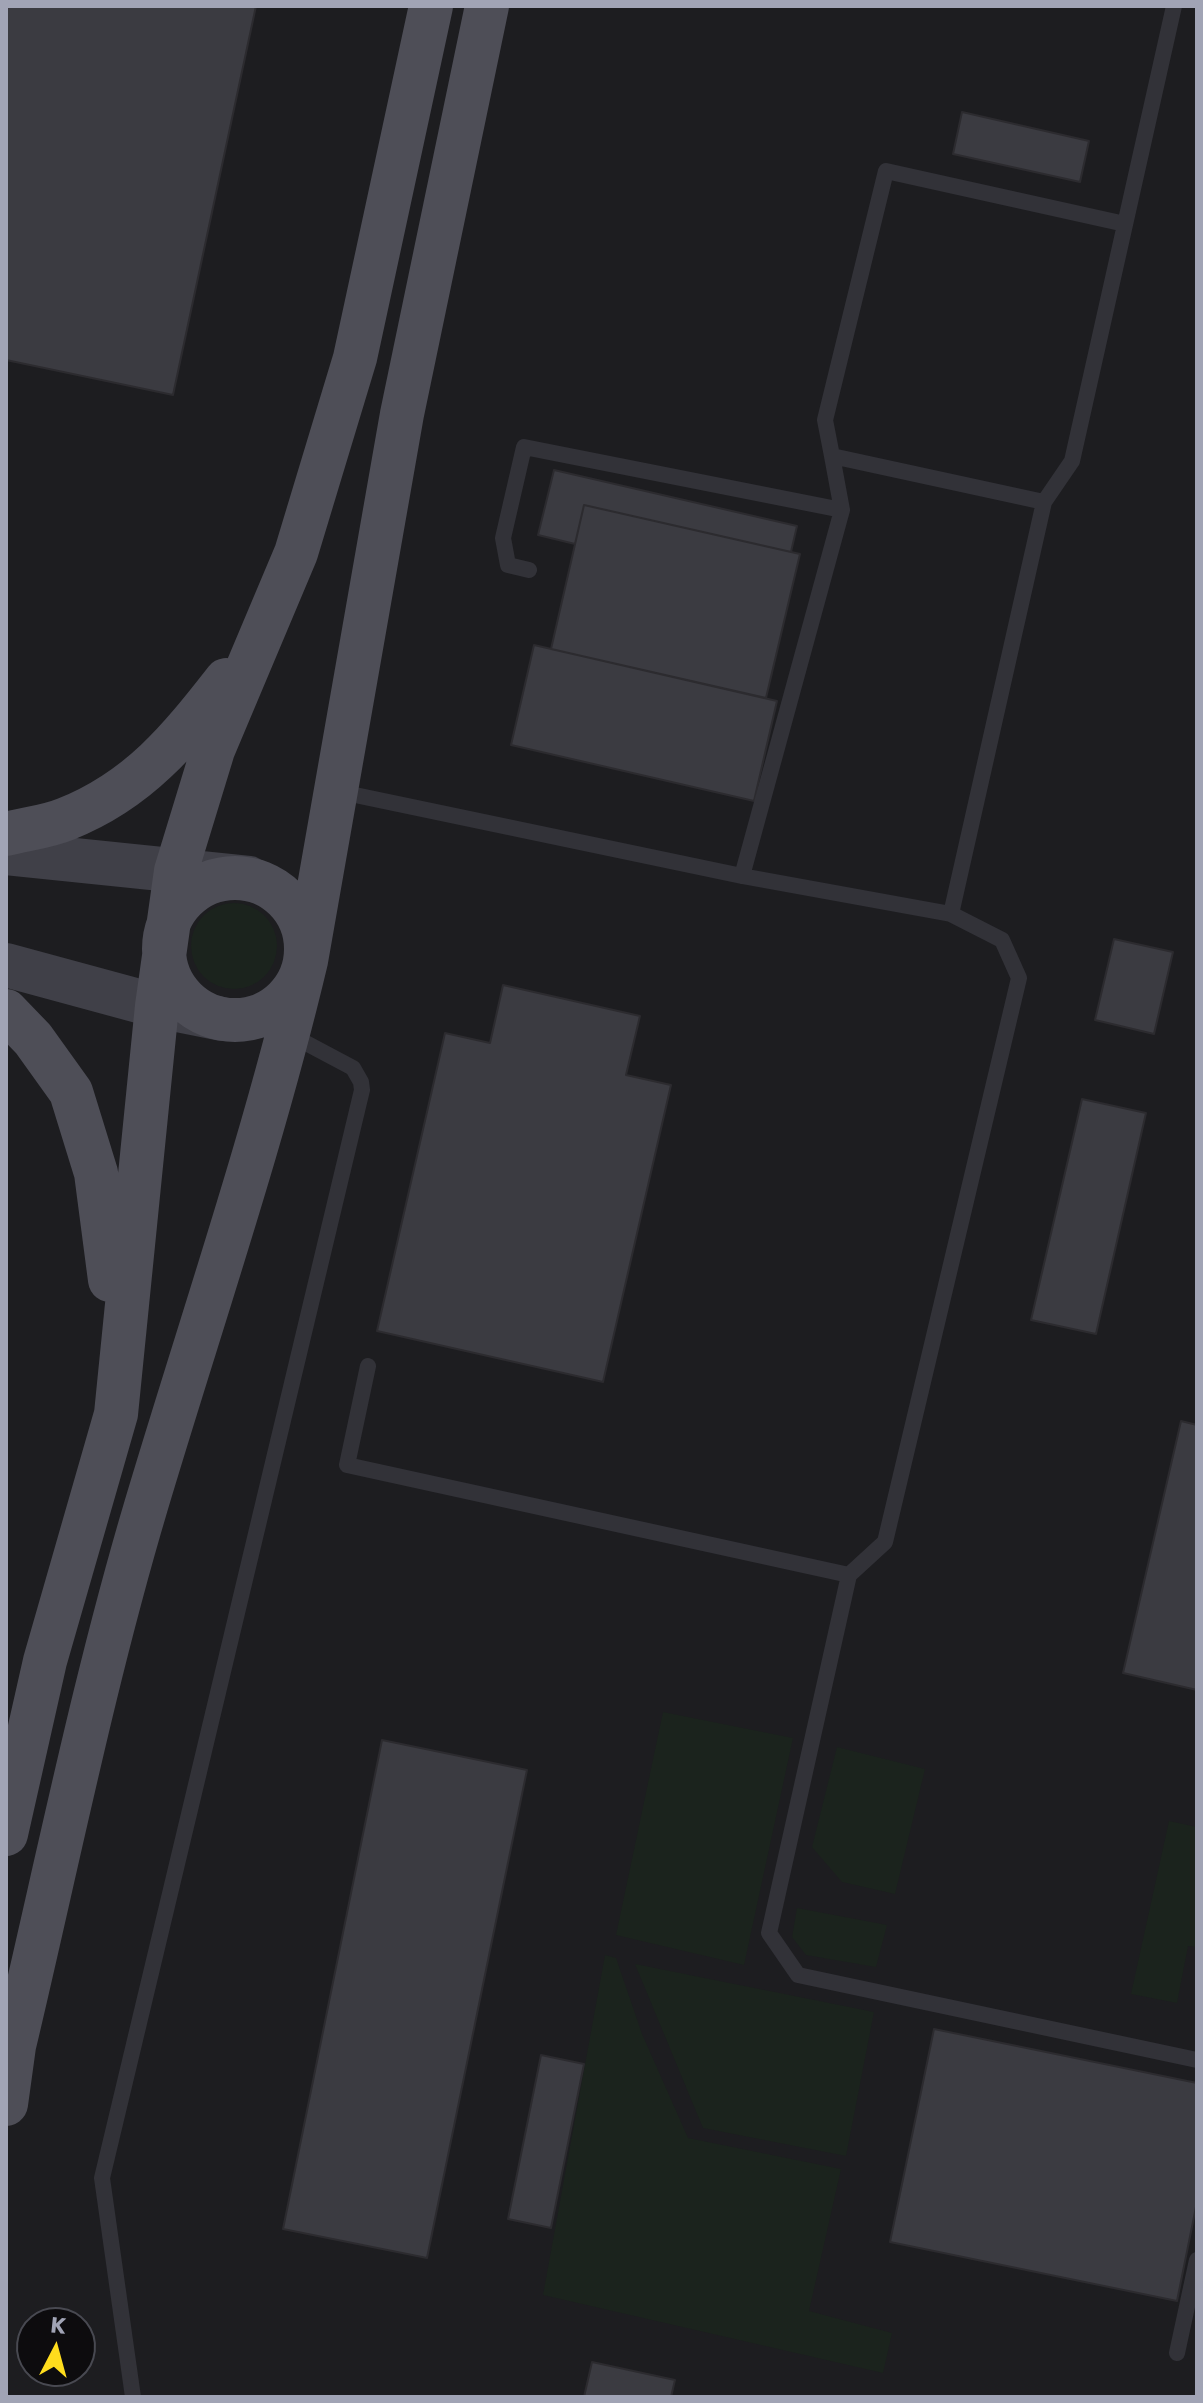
<!DOCTYPE html>
<html>
<head>
<meta charset="utf-8">
<style>
	body { margin:0 }
	#map { position:relative; width:1203px; height:2403px; overflow:hidden; background:#121113; font-family:Jost,sans-serif }
	canvas { display:block }
	.frame { position:absolute; inset:0; border:8px solid #a1a4b5; pointer-events:none }
	.north { position:absolute; left:16px; top:2307px; width:80px; height:80px; box-sizing:border-box; background:#0d0c0e; border:2px solid #484951; border-radius:50%; rotate:6deg; font-size:22px; font-weight:700; line-height:32px; text-align:center; color:#a1a4b5 }
	.north::after { content:''; display:block; margin:auto; width:28px; height:36px; background:#ffdd1d; clip-path:polygon(50% 0,100% 100%,50% 72%,0 100%) }
</style>
</head>
<body>
<div id="map">
<canvas width="1203" height="2403"></canvas>
<div class="frame"></div>
<div class="north">K</div>
</div>
<script>
const g = document.querySelector('canvas').getContext('2d');
g.lineJoin = 'round';
function paint(path, color) { g.fillStyle = color; g.fill(path, 'evenodd'); }
function strokePath(path, color, width, dash) { g.strokeStyle = color; g.lineWidth = width; g.lineCap = dash ? 'butt' : 'round'; g.setLineDash(dash || []); g.stroke(path); }
paint(new Path2D(`
	M6,6H1197V2397H6ZM32,2323H80V2371H32Z`), '#1d1d20');
paint(new Path2D(`
	M191 946a43 43 0 1 1 86 0a43 43 0 1 1-86 0Z
	M663,1712L793,1738L744,1965L616,1935Z
	M837,1747L925,1769L895,1894L842,1882L812,1847Z
	M1169,1821L1197,1827V1947L1188,1946L1177,2003L1131,1994Z
	M797,1908L887,1925L876,1967L806,1955L792,1937Z
	M605,1955L616,1958L642,2034L688,2138L841,2169L809,2311L892,2333L883,2373L543,2295Z
	M635,1964L874,2012L846,2156L703,2128Z`), '#1b231d');
const building = new Path2D(`
	M6,6H256L173,395L6,360Z
	M962,112L1089,141L1080,182L953,154Z
	M554,470L797,526L791,552L584,505L575,544L538,535Z
	M584,505L800,554L766,698L551,649Z
	M534,645L777,701L754,801L511,745Z
	M1114,939L1173,952L1154,1034L1095,1020Z
	M503,985L640,1016L626,1075L671,1085L603,1382L377,1331L445,1033L490,1043Z
	M1082,1099L1146,1113L1096,1334L1031,1320Z
	M1181,1421L1197,1425V1690L1123,1673Z
	M382,1740L527,1770L427,2258L283,2229Z
	M934,2029L1197,2083V2202L1177,2301L890,2242Z
	M541,2055L584,2064L551,2228L508,2219Z
	M592,2362L675,2380L671,2397H584Z`);
paint(building, '#3b3b41');
strokePath(building, '#2c2b2f', 2);
strokePath(new Path2D(`
	M832,456L825,420L886,171L1125,224
	M529,570L508,565L503,538L524,447L842,510
	M336,791L742,876L951,914L1002,940L1019,978L885,1542L849,1575L769,1933L798,1975L1197,2060
	M742,876L842,510L832,456L1044,502
	M951,914L1044,502L1072,461L1174,6
	M368,1366L347,1465L849,1575
	M1177,2353L1197,2260
	M133,2397L102,2178L362,1090L361,1082L353,1068L289,1034L225,1020`), '#323238', 16);
strokePath(new Path2D(`
	M6,853L249,878
	M6,965L157,1006L222,1019`), '#404048', 44);
strokePath(new Path2D(`
	M6,834C25,829 47,827 66,819C139,790 179,740 226,680
	M164 949a71 71 0 1 1 142 0a71 71 0 1 1-142 0Z
	M6,1011L33,1039L71,1092L96,1173L110,1280
	M6,1834L45,1661L116,1414L157,1006L176,871L213,750L296,553L355,358L431,6
	M6,2104L14,2046C57,1865 93,1684 146,1506C200,1325 262,1146 306,961L402,414L487,6`), '#4e4e57', 44);
</script>
</body>
</html>
